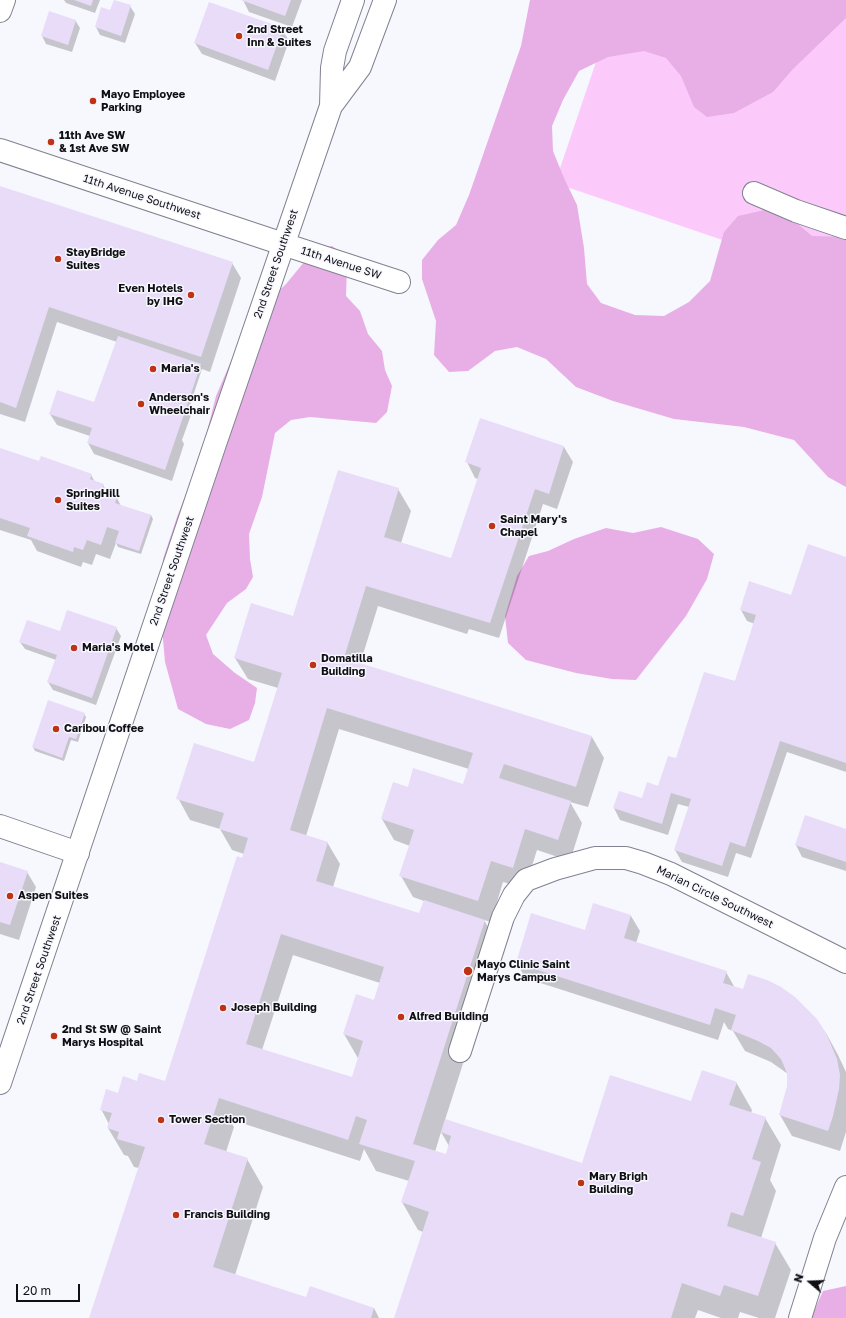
<!DOCTYPE html>
<html>
<head>
<meta charset="utf-8">
<style>
	body { margin:0 }
	#map { position:relative; width:846px; height:1318px; overflow:hidden; background:#f7f7fe; font-family:"Golos Text",sans-serif }
	canvas { display:block }
	.north { position:absolute; left:790px; top:1262px; width:40px; height:40px; -webkit-text-stroke:3px #f7f7fe; paint-order:stroke; rotate:289deg; font-size:11px; font-weight:700; line-height:16px; text-align:center; color:#0f0f14 }
	.north::after { content:''; display:block; margin:auto; width:14px; height:18px; background:#0f0f14; clip-path:polygon(50% 0,100% 100%,50% 72%,0 100%) }
	.scale { position:absolute; left:16px; top:1284px; width:64px; height:18px; box-sizing:border-box; border:2px solid #0f0f14; border-top:0; padding-left:5px; font-size:12px; line-height:14px; white-space:nowrap; color:#0f0f14; -webkit-text-stroke:3px #f7f7fe; paint-order:stroke }
</style>
</head>
<body>
<div id="map">
<canvas width="846" height="1318"></canvas>
<div class="north">N</div>
<div class="scale">20 m</div>
</div>
<script>
const g = document.querySelector('canvas').getContext('2d');
g.lineJoin = 'round';
function paint(path, color) { g.fillStyle = color; g.fill(path, 'evenodd'); }
function strokePath(path, color, width, dash) { g.strokeStyle = color; g.lineWidth = width; g.lineCap = dash ? 'butt' : 'round'; g.setLineDash(dash || []); g.stroke(path); }
function drawText(font, color, halo, rows, align = 'center') {
  g.font = font + ' "Golos Text",sans-serif'; g.lineWidth = 3; g.setLineDash([]); g.textBaseline = 'middle'; g.strokeStyle = halo; g.fillStyle = color; for (const [text, x, y, turn = 0] of rows) {
    g.save(); g.translate(x, y); g.rotate((+turn || 0) * Math.PI / 180); g.textAlign = isNaN(turn) ? turn : align; if (halo) g.strokeText(text, 0, 0); g.fillText(text, 0, 0); g.restore();
  }
}
paint(new Path2D(`
	M617,0H846V282L555,183Z`), '#fbcafa');
paint(new Path2D(`
	M530,0H846V18L793,69L773,92L734,113L707,117L694,107L681,76L666,58L644,51L608,57L579,71L563,100L552,126L553,151L564,178L577,205L584,248L587,284L601,303L635,315L664,316L689,302L710,281L724,232L738,216L765,210L793,220L812,236L846,237V487L828,477L794,440L744,427L674,419L613,401L576,387L546,359L517,347L495,351L468,371L449,372L434,355L436,321L422,279V260L438,240L456,225L469,195L521,46Z
	M332,246L343,254L347,267L346,296L360,311L368,334L382,351L385,370L392,386L387,412L376,423L310,417L291,420L275,433L262,497L249,534L250,559L253,577L246,589L227,603L206,635L213,654L235,673L257,688L255,703L249,720L230,729L206,724L178,709L165,662L162,628L163,559L177,517L201,455L216,396L237,347L269,300L286,284L314,250Z
	M661,527L698,539L714,554L707,579L686,616L636,680L612,679L576,673L526,660L508,643L505,616L517,576L529,556L548,551L574,539L606,528L633,533Z
	M846,1286V1318H811L823,1291Z`), '#e8afe7');
paint(new Path2D(`
	M64,0H100L95,13L66,3Z
	M243,0H302L292,27L249,12Z
	M130,6L135,14L125,43L100,35L96,27L111,12Z
	M75,20L80,28L72,52L46,44L42,36Z
	M282,29L289,41L275,81L202,54L195,43Z
	M0,187L232,263L241,278L210,372L202,369L188,411L191,415L182,440L184,444L172,481L94,454L88,443L90,436L57,425L50,414L95,404L117,342L57,322L25,422L0,414Z
	M481,420L564,447L573,462L557,509L543,504L499,638L469,629L467,634L378,606L360,664L592,737L604,758L588,807L570,802L582,823L570,861L537,850L525,888L503,882L491,922L484,920L500,948L445,1120L582,1164L692,1103L736,1082L752,1110L751,1113L765,1118L781,1145L770,1180L776,1191L761,1238L775,1243L791,1270L775,1318H759L740,1312L738,1318H721L698,1310L695,1318H395L423,1232L418,1230L402,1202L409,1181L376,1171L364,1149L360,1161L229,1119L234,1127L226,1152L247,1159L263,1187L235,1275L307,1298L374,1308L379,1318H90L139,1168L134,1167L128,1156L124,1155L108,1128L109,1124L101,1109L119,1094L137,1082L167,1083L244,854L232,850L220,829L190,820L178,798L255,763L278,688L248,679L235,658L294,617L398,489L411,511L401,543L453,560L478,479L475,478L467,462ZM339,729L469,769L464,785L408,788L382,819L394,840L410,846L401,876L413,897L424,901L420,914L333,887L340,864L327,842L306,836ZM293,955L380,983L374,1001L344,1034L359,1060L354,1079L262,1050ZM441,1132L449,1146L446,1156L435,1152Z
	M0,449L39,463L91,475L95,482L103,485L109,495L117,498L121,506L151,515L153,519L141,554L118,547L116,543L110,559L96,554L92,565L83,562L81,567L37,551L31,540L0,530Z
	M846,558V772L787,752L751,858L736,853L728,877L682,862L675,850L689,807L678,804L668,835L620,820L614,808L620,792L643,799L659,787L676,760L735,682L755,624L747,621L741,610L791,596Z
	M116,628L121,636L96,705L53,690L48,682L56,660L25,649L20,642L60,632Z
	M84,714L86,717L78,742L71,740L64,761L35,751L33,747Z
	M846,830V871L802,857L796,845Z
	M0,863L27,872L36,887L19,940L0,934Z
	M594,904L631,916L640,931L636,943L726,972L735,988L826,1033L838,1055L846,1072V1132L840,1151L792,1136L780,1115L788,1086V1074L771,1062L745,1051L733,1031L728,1029L724,1022L718,1040L525,978L517,963L532,914L586,931Z`), '#0003');
paint(new Path2D(`
	M74,0H93L91,6Z
	M114,0L131,5L121,36L95,27L101,7L110,10Z
	M241,0H291L285,16Z
	M209,2L283,28L268,70L194,43Z
	M49,11L76,20L68,45L41,36Z
	M0,186L233,262L201,357L49,307L16,408L0,402Z
	M118,336L201,364L165,470L87,443L92,428L49,414L57,390L94,402Z
	M480,418L564,446L549,494L535,489L490,623L366,586L344,658L592,736L576,787L504,764L499,778L571,801L558,840L525,829L513,868L491,861L478,901L399,876L414,830L381,819L393,782L408,787L413,768L463,784L473,753L327,708L290,830L328,842L316,881L419,913L424,900L485,920L413,1144L446,1154L451,1136L441,1132L445,1119L582,1163L610,1075L691,1101L702,1070L737,1082L729,1105L766,1117L752,1159L761,1162L743,1216L731,1212L727,1226L776,1242L758,1296L724,1285L720,1296L682,1283L671,1318H394L429,1212L401,1202L415,1161L359,1144L367,1120L356,1116L348,1140L219,1098L204,1144L248,1158L213,1267L306,1297L310,1286L374,1308L371,1318H89L145,1147L117,1139L119,1132L107,1128L112,1113L100,1110L106,1089L118,1093L123,1076L137,1081L139,1073L165,1081L237,856L242,858L248,838L219,829L224,813L176,799L194,743L254,762L282,673L234,658L251,603L293,616L338,470L399,488L384,537L451,558L481,468L465,462ZM281,934L384,967L374,1000L356,994L343,1034L363,1041L352,1077L246,1044Z
	M0,448L39,461L41,456L92,474L90,479L104,484L101,491L117,497L115,503L151,515L139,551L115,543L119,531L107,527L101,545L87,540L83,550L74,547L73,552L27,536L30,528L0,518Z
	M808,544L846,557V763L780,741L745,847L730,842L722,866L674,850L691,799L671,793L662,824L613,808L619,791L642,798L647,782L658,786L668,756L676,758L704,672L735,681L756,615L740,610L749,581L791,595Z
	M67,610L117,627L92,698L47,682L57,655L19,642L27,620L60,631Z
	M48,700L85,713L76,739L69,737L62,758L32,747Z
	M805,815L846,829V862L795,845Z
	M0,862L28,871L10,925L0,922Z
	M593,903L631,915L624,938L727,971L723,983L743,989L748,974L767,980L781,987L795,997L817,1019L826,1033L837,1059L840,1075L839,1089L833,1116L828,1131L779,1115L787,1086V1073L781,1059L771,1048L758,1041L731,1030L736,1015L715,1008L710,1025L516,963L531,913L585,930Z`), '#e8dcf8');
const minor = new Path2D(`
	M0,11L4,0
	M754,193L796,211L846,228
	M283,244L399,282
	M0,826L78,853
	M460,1051L503,917L514,895L526,880L555,869L595,858H626L643,863L671,874L846,962
	M800,1318L825,1238L846,1187`);
const major = new Path2D(`
	M331,106L360,67L385,0
	M0,150L283,244
	M0,1083L215,444L331,106L332,68L335,51L353,0`);
strokePath(minor, '#818291', 24);
strokePath(major, '#818291', 24);
strokePath(minor, '#fff', 22);
strokePath(major, '#fff', 22);
for (const [x, y, r, color] of [
	[239,36,4,"#be3315"],
	[93,101,4,"#be3315"],
	[51,142,4,"#be3315"],
	[58,259,4,"#be3315"],
	[191,295,4,"#be3315"],
	[153,369,4,"#be3315"],
	[141,404,4,"#be3315"],
	[58,500,4,"#be3315"],
	[492,526,4,"#be3315"],
	[74,648,4,"#be3315"],
	[313,665,4,"#be3315"],
	[56,729,4,"#be3315"],
	[10,896,4,"#be3315"],
	[468,971,5,"#be3315"],
	[223,1008,4,"#be3315"],
	[401,1017,4,"#be3315"],
	[54,1036,4,"#be3315"],
	[161,1120,4,"#be3315"],
	[581,1183,4,"#be3315"],
	[176,1215,4,"#be3315"]
]) { const dot = new Path2D(); dot.arc(x, y, r, 0, 2 * Math.PI); g.fillStyle = color; g.fill(dot); strokePath(dot, '#f7f7fe', 1.5); }
drawText('bold 11px', '#0f0f14', '#f7f7fe', [
	["2nd Street",247,30],
	["Inn & Suites",247,43],
	["Mayo Employee",101,95],
	["Parking",101,108],
	["11th Ave SW",59,136],
	["& 1st Ave SW",59,149],
	["StayBridge",66,253],
	["Suites",66,266],
	["Even Hotels",183,289,"right"],
	["by IHG",183,302,"right"],
	["Maria's",161,369],
	["Anderson's",149,398],
	["Wheelchair",149,411],
	["SpringHill",66,494],
	["Suites",66,507],
	["Saint Mary's",500,520],
	["Chapel",500,533],
	["Maria's Motel",82,648],
	["Domatilla",321,659],
	["Building",321,672],
	["Caribou Coffee",64,729],
	["Aspen Suites",18,896],
	["Mayo Clinic Saint",477,965],
	["Marys Campus",477,978],
	["Joseph Building",231,1008],
	["Alfred Building",409,1017],
	["2nd St SW @ Saint",62,1030],
	["Marys Hospital",62,1043],
	["Tower Section",169,1120],
	["Mary Brigh",589,1177],
	["Building",589,1190],
	["Francis Building",184,1215]
], 'left');
drawText('11px', '#0f0f14', '#f7f7fe', [
	["11th Avenue Southwest",142,197,18],
	["11th Avenue SW",341,263,18],
	["2nd Street Southwest",276,264,-71],
	["2nd Street Southwest",172,571,-71],
	["Marian Circle Southwest",715,897,26],
	["2nd Street Southwest",39,970,-71]
]);
</script>
</body>
</html>
